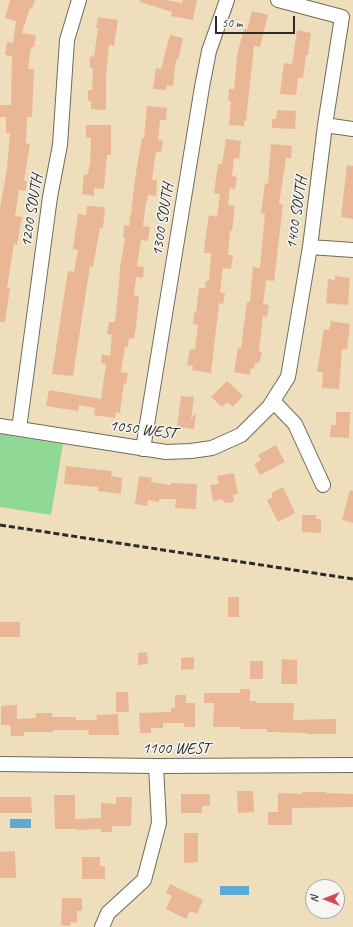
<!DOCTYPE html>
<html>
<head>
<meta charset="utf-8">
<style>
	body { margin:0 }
	#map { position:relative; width:353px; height:927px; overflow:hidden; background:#eedebc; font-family:Caveat,sans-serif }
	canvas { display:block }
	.north { position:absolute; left:305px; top:879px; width:40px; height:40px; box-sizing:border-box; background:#f6f6f2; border:1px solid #a5a5a2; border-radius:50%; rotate:270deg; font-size:11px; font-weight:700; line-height:16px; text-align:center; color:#2b2b2b }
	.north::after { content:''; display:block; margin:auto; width:14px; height:18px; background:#d1495b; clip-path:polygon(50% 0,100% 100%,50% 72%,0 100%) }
	.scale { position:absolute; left:215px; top:16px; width:80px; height:18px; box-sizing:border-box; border:2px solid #2b2b2b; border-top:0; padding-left:5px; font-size:12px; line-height:14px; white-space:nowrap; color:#2b2b2b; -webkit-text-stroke:3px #f6f6f2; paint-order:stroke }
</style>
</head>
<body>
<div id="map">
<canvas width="353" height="927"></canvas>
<div class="north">N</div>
<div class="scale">50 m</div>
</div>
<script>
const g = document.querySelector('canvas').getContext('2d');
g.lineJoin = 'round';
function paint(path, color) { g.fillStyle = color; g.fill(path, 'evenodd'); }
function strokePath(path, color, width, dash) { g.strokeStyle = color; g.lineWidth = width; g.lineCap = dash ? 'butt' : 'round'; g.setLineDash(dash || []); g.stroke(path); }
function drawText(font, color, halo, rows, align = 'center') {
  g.font = font + ' Caveat,sans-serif'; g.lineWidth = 3; g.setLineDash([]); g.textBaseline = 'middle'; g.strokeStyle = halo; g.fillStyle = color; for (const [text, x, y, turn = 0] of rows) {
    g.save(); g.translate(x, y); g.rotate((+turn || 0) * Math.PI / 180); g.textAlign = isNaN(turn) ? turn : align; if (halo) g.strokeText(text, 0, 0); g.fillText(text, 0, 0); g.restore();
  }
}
paint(new Path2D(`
	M0,434L63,444L51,515L0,507Z`), '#8fd995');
paint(new Path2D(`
	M10,819H31V828H10Z
	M220,886H249V895H220Z`), '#5ca9d5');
paint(new Path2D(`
	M10,0H35L32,9L30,8L22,33L36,35L34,47H31L28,69H34L32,117H27L26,143L30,144L24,181H27L25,191L19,190L15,216L22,217L17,245L14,244L7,288H10L5,322H0V208L7,169L10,133H6V117H0V105H11L12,56L5,55L7,42L13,43L16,21L5,18Z
	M140,0H166L182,3L183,0H197L193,20L171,16L172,12L140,2Z
	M252,11L268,15L260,47L254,46L246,121H244V126L229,125L231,101H228L229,89H234L237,55L244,29L247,30Z
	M98,17L118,20L114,46L109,45L106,77V110L91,109V101H88V90H92L93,68H90V56L94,57L98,28H96Z
	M297,30L311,33L308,55H306L303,78H298L296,95L280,94L284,63L292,64Z
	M170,35L183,38L178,60L176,59L173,86L167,85L166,90L153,89L156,68L161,69Z
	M147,106L167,108L166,120H160L158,140L163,141L161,152H156L152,180H157L156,196L148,195L147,202H146L143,226L150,227L148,241L141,240L137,266L144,267L143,278L136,277L134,296H139L136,327L134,339L129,338L128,347H125L121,372L128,373L126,384L124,383L120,413L116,412L115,418L94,415L95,408L79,405L78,411L46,406L49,390L101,399L106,364L101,363L102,354L110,356L112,335L107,334L109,322H115L120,274H119L125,238L123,237L124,225L129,226L130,215H131L135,178L142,138H144Z
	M277,110L296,111L295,129L272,128V119H276Z
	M86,125H111V155H107L104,189L94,188V196L82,194L84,174L88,175L89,166L90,167L91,138L86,137Z
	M226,139L241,141L239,159L234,158L232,176L237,177L235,189L230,188L228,205L235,206L232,231H230L228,255H233L231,269L223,268L220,292L225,293L223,304L219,303L211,373L192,370L193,366L187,365L190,349L195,350L198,325L193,324L194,312L196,313L199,288H205L206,281H209L211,253H204L205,241L209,215L217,217L220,194L214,193L218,164H222Z
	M271,144L292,146L291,158H286L279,204L283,205L274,281L266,280L263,304L269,305L267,317L263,316L259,351L262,352L259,363H255L254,369L251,368L250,375L234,372L238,348H241L247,302H250L253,267L260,268L265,214L261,213L265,183L268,184Z
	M347,165L353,166V219L341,217Z
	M87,206L105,207L103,228H100L93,267L90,266L73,376L52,374L68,271L74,272L78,250L73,249L78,214L86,215Z
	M335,276L350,278L348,305L326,303L328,279L335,280Z
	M331,321L350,324L347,350L342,349L339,389L322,388L323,372H317L324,329L329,330Z
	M227,381L243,396L233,407L227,402L222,407L211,397Z
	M181,396L194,397L191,419L196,413L194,429L177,427Z
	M336,412H350L349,438L330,437L331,425H336Z
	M276,445L285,462L260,475L254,464L261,460L258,455Z
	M66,466L112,471L111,476L122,478L121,494L98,491V487L64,484Z
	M234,473L238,494L233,495L234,502L224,503L223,499L213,501L210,485L219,484L217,476Z
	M139,476L152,478L151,482L170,485L171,483L197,484L196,509L175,508L176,499H159V502L148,500L147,506L135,504Z
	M283,487L295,513L278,522L267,500L273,497L271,493Z
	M350,490L353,491V523L342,520Z
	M302,515H316V519H321V533L302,532Z
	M228,597H239V617H228Z
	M0,622H20V637H0Z
	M147,652L148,664L138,665V653Z
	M194,657V669L181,670V658Z
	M282,659L297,660V684H281Z
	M250,661H263V679H250Z
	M240,689H250V701H256V703H294L293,720L336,719V734H307V733L267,732V729H240V727H213L214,703H204V693H240Z
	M116,692H128L129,712H116Z
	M175,695H186V703H195V727H184V723H163V728H151V733H140L139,713L171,712V708H175Z
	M17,705V719L36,718V713H52V717H76V720H97L96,715L118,714L119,735H89L88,730H53V732H24V736H11L10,725H1V706Z
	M237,791H253L254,812L238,813Z
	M302,792H326V793L353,794V807L292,808V825H268V812H278V793L302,794Z
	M181,794H210V806H202V813H181Z
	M54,795H75V819L101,818V803L116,804V797H132L131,826H112V832H101V829L77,830L76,829H55Z
	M0,797H31L32,813H0Z
	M184,833H198V862L184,863Z
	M15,851L16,878H0V852Z
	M82,857H100V866H105V879H82Z
	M170,884L203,900L197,914L190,911L186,919L166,909L172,896L166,893Z
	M62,898H82V911H77V923L71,922L70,926L61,925Z`), '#e9b796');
const minor = new Path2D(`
	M325,125L353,129
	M310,247L353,250
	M273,401L295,424L323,485
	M0,426L166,452L191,451L212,448L241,435L269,407L288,377L310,247L325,125L342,17L278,0
	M19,429L50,197L60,145L67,40L79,0
	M143,449L202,87L209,51L227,0
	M0,764L156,766L353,765
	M102,927L108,913L144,880L159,823L156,766`);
strokePath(minor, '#6f6a5e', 16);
strokePath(minor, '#fff', 14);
strokePath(new Path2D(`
	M0,525L353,579`), '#2b2b2b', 3, [6, 3]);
drawText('16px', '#2b2b2b', '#f6f6f2', [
	["1200 SOUTH",32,211,-81],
	["1400 SOUTH",297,213,-82],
	["1300 SOUTH",163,220,-81],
	["1050 WEST",143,430,7],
	["1100 WEST",176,749]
]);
</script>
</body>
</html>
